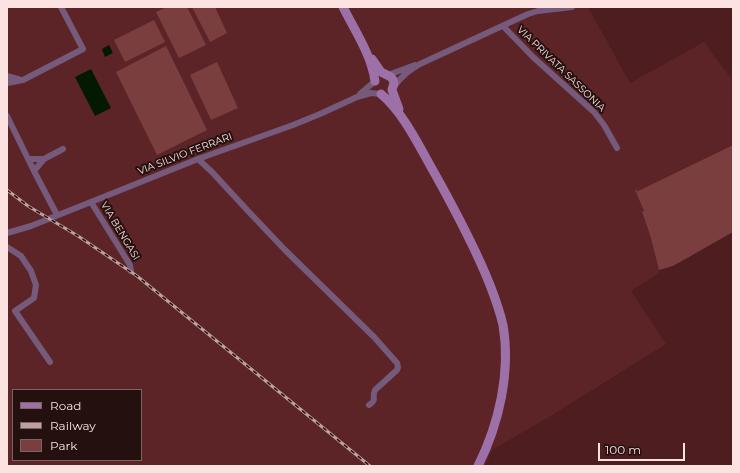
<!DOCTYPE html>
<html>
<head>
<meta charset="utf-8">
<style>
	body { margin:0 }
	#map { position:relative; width:740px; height:473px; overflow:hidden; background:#4d1d1f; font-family:Montserrat,sans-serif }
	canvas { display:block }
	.frame { position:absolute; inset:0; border:8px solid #fce2e1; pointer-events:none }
	.legend { position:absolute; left:12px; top:389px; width:130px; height:72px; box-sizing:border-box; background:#251010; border:1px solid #7b6464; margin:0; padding:5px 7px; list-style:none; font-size:12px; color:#fce2e1 }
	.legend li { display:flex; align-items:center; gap:8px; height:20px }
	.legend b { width:20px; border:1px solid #7b6464 }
	.scale { position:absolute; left:598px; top:443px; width:87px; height:18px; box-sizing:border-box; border:2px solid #fce2e1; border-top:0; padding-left:5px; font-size:12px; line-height:14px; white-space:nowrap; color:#fce2e1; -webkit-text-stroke:3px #251010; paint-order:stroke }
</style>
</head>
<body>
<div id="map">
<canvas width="740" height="473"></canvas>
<div class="frame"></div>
<ul class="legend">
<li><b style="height:5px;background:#9d71a8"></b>Road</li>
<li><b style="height:5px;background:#c09f9f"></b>Railway</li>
<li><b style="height:11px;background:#7b3e3f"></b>Park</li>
</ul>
<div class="scale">100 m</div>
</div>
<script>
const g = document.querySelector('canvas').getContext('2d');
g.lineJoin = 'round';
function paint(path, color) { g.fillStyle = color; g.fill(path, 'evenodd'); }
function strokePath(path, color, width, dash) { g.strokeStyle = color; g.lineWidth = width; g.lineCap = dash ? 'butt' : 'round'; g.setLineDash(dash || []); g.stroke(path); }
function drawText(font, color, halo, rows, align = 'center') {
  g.font = font + ' Montserrat,sans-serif'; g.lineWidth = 4; g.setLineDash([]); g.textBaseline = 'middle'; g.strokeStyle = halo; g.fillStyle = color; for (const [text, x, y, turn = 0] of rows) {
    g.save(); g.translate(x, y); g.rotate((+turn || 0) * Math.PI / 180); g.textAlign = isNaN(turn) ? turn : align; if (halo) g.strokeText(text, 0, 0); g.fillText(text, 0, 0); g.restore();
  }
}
paint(new Path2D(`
	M7,7H535L536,8L542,7H588L630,83L704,42L733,81V145L638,191L636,190L644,211L642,213L650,235L659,270L658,274L631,291L666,344L554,414L492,450L485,466H7ZM13,390H141V460H13Z`), '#5c2427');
paint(new Path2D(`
	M167,7H187L206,45L179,58L156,12Z
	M192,7H215L227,33L210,42Z
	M154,20L165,42L125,62L114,40Z
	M166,46L207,130L157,155L116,72Z
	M217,62L238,108L211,120L190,75Z
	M733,145V232L673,266L659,270L650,235L642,212L644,211L635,190L638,191Z`), '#7b3e3f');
paint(new Path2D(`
	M109,45L113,53L105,57L102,49Z
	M91,69L111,108L95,116L75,77Z`), '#041901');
strokePath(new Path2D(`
	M503,26L533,57L594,112L604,125L617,148
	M388,75L415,65
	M7,76L21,80
	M7,83L23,80L83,49L61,7
	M394,87C401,76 410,70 420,64L528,14L538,11L572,7
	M360,94L374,82
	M7,116L34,171L57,215
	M28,159H44
	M198,159L212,172L248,211L285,250L374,337L397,363L398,367L397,370L375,390C371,398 378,399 369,405
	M34,171L44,159L63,149
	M91,202L130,265L131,271
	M7,233L31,226L198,159L293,125L320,114L357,97L371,93L380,94
	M7,247L21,256L31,271L36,285L34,298L15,311L50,362`), '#765a7c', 6);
strokePath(new Path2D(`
	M343,7C355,31 371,54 375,81
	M372,59L381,72L391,77L393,80L394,83L392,90L399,109
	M381,94C404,113 420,148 435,174C455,210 475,247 490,285C495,298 500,312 503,325C511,372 499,424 478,466`), '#9d71a8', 9);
const rail = new Path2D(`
	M7,190L28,206L78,236L137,276L370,466`);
strokePath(rail, '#c09f9f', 3);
strokePath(rail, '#251010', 1.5, [4.5]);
drawText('10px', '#fce2e1', '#251010', [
	["VIA PRIVATA SASSONIA",561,69,44],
	["VIA SILVIO FERRARI",185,154,-21],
	["VIA BENGASI",120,231,59]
]);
</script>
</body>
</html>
